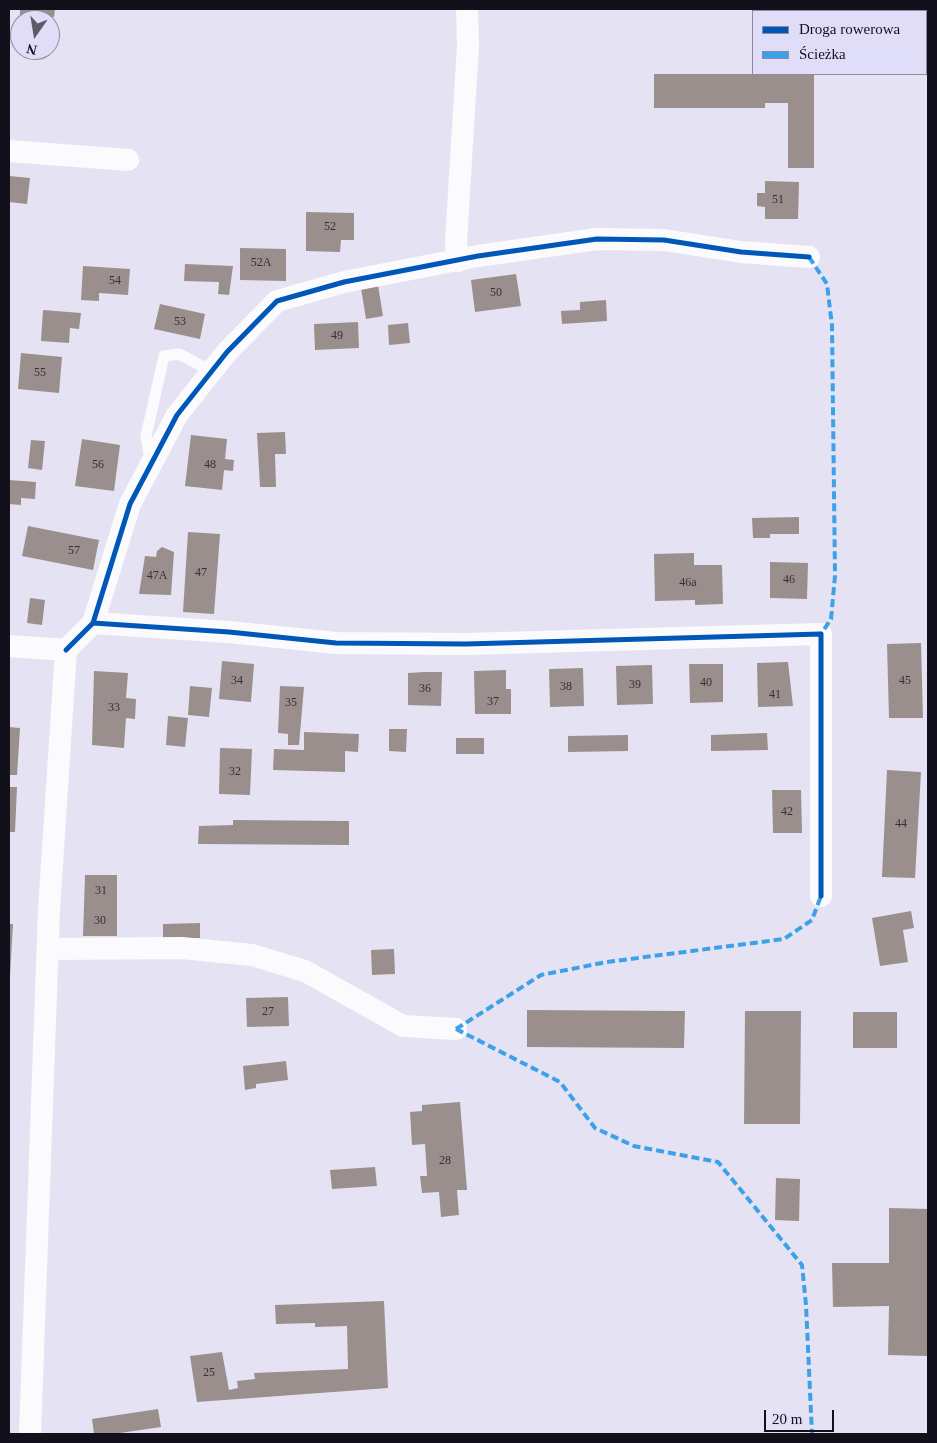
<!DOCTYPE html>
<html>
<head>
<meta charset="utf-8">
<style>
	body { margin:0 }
	#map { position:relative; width:937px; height:1443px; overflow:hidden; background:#e5e3f3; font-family:Georgia,serif }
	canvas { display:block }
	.frame { position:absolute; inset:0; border:10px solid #12101a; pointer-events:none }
	.legend { position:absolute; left:752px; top:10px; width:175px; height:65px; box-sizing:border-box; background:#e0ddf9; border:1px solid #8e8ba0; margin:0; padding:6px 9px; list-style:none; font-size:15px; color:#12101a }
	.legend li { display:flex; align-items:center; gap:10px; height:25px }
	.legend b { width:25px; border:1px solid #8e8ba0 }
	.north { position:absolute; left:10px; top:10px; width:50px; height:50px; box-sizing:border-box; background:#e0ddf9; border:1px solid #8e8ba0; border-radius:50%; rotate:193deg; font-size:14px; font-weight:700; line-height:20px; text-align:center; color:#12101a }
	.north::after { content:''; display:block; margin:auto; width:18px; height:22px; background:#5c5a66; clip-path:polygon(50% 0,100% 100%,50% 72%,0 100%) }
	.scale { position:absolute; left:764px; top:1410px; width:70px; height:22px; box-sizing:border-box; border:2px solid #12101a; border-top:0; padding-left:6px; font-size:15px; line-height:18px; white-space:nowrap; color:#12101a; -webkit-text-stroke:4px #e0ddf9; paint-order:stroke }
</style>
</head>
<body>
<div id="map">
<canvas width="937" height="1443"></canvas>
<div class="frame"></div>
<ul class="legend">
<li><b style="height:6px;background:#0057b8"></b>Droga rowerowa</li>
<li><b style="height:6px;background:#3da1ea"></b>Ścieżka</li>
</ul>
<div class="north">N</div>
<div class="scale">20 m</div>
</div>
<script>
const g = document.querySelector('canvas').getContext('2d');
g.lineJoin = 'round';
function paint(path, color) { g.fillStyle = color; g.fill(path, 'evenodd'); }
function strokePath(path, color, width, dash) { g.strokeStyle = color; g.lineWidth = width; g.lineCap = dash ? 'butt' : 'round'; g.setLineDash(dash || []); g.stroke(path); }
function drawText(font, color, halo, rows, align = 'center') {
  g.font = font + ' Georgia,serif'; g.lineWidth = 5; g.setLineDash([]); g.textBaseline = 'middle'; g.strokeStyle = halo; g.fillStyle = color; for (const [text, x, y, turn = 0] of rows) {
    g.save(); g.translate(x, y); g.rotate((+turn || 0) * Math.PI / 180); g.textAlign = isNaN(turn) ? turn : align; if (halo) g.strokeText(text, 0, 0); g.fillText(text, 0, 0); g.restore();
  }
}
paint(new Path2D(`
	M20,9H55L54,17L20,15Z
	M654,74H814V168H788V103H765V108H654Z
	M9,176L30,178L27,204L9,202Z
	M765,181L799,182L798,219H765V207L757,206V193H765Z
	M306,212L354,213V240H341L340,252L306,251Z
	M240,248L286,249V281L240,280Z
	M185,264L233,266L229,295L218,294L219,282L184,281Z
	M83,266L130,269L128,295L99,293V301L81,300Z
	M516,274L521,306L475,312L471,280Z
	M378,285L383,316L366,319L361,288Z
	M606,300L607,321L562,324L561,311L580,310V302Z
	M160,304L205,314L200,339L154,329Z
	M43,310L81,313L79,329L70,328L69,343L41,341Z
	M358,322L359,348L315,350L314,324Z
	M408,323L410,343L389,345L388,325Z
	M21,353L62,357L59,393L18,389Z
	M285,432L286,454H275L276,487H260L257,433Z
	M191,435L227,439L225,459L234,460L233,471L224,470L222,490L185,486Z
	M82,439L120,445L114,491L75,486Z
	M31,440L45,441L42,470L28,468Z
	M9,480L36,482L35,499L21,498V505L9,504Z
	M799,517V534H770V538H753L752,518Z
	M28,526L99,540L93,570L22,556Z
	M188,532L220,534L214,614L183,612Z
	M162,547L174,552L171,595L139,594L145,556L156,557L157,551Z
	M694,553V565H722L723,604L695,605V600L655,601L654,554Z
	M770,562L808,563L807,599L770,598Z
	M30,598L45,600L42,625L27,623Z
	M921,643L923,718H889L887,644Z
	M222,661L254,664L251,702L219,699Z
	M788,662L793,706L758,707L757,663Z
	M689,664H723V702L690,703Z
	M652,665L653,704L617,705L616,666Z
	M583,668L584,706L550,707L549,669Z
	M506,670V689H511V714H475L474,671Z
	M94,671L128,673L126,698L136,699L135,719L126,718L124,748L92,745Z
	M424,672H442L441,706L408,705V673Z
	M190,686L212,688L209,717L188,715Z
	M280,686L304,687L299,745H288V734L278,733Z
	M168,716L188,718L185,747L166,745Z
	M9,727L20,728L17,775H9Z
	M389,729H407L406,752L389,751Z
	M304,732L359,734L358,752L345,751V772L273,770L274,749L304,750Z
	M767,733L768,750L711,751V735Z
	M628,735V751L568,752V736Z
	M456,738H484V754H456Z
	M220,748L252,749L250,795L219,794Z
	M887,770L921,772L915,878L882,877Z
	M9,787H17L15,832H9Z
	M772,790H801L802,833H773Z
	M233,820L349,821V845L198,844L199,826L233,825Z
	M85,875H117V936H83Z
	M911,911L914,928L903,930L908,962L880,966L872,918Z
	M200,923V938L163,939V924Z
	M9,924H13L10,977H9Z
	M394,949L395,974L372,975L371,950Z
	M288,997L289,1026L247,1027L246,998Z
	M527,1010L685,1011L684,1048L527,1047Z
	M745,1011H801L800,1124H744Z
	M853,1012H897V1048H853Z
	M286,1061L288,1080L256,1084V1088L245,1090L243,1066Z
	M460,1102L467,1190H457L459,1215L441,1217L439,1192L422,1193L420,1176H427L425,1144L412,1145L410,1112L422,1111V1105Z
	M375,1167L377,1186L332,1189L330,1170Z
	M776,1178L800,1179L799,1221L775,1220Z
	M889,1208L928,1209V1356L888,1355L889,1306L833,1307L832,1263H889Z
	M384,1301L388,1388L197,1402L190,1356L222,1352L229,1390L238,1388L237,1381L255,1379L254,1373L348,1369L347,1326L315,1327V1323L276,1324L275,1305Z
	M158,1409L161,1427L113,1434H94L92,1419Z`), '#9a8f8c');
strokePath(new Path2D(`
	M150,460L146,436L164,356L179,354L212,371`), '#fbfbfd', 11);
strokePath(new Path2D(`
	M9,151L128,160
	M458,261L456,242L468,45L467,9
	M93,623L130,504L177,415L227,352L277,301L344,282L478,256L597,239L664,240L741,252L809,257
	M9,646L66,650L49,910L30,1434
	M66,650L93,623L229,632L336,643L466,644L821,634V896
	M48,949L182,948L252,955L305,971L403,1026L456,1029`), '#fbfbfd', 22);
strokePath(new Path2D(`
	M809,257L827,284L832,326L835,576L831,619L821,634
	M456,1029L560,1082L595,1128L634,1146L718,1162L802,1265L806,1305L812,1434
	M456,1029L541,975L607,962L784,939L812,920L821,896`), '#3da1ea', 4, [8, 4]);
strokePath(new Path2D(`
	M93,623L130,504L177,415L227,352L277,301L344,282L478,256L597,239L664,240L741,252L809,257
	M66,650L93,623L229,632L336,643L466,644L821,634V896`), '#0057b8', 5);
drawText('12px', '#343036', null, [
	["51",778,200],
	["52",330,227],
	["52A",261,263],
	["54",115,281],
	["50",496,293],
	["53",180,322],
	["49",337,336],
	["55",40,373],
	["56",98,465],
	["48",210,465],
	["57",74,551],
	["47",201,573],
	["47A",157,576],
	["46",789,580],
	["46a",688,583],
	["34",237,681],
	["45",905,681],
	["40",706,683],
	["39",635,685],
	["38",566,687],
	["36",425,689],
	["41",775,695],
	["37",493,702],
	["35",291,703],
	["33",114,708],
	["32",235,772],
	["42",787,812],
	["44",901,824],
	["31",101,891],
	["30",100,921],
	["27",268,1012],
	["28",445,1161],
	["25",209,1373]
]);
</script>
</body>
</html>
